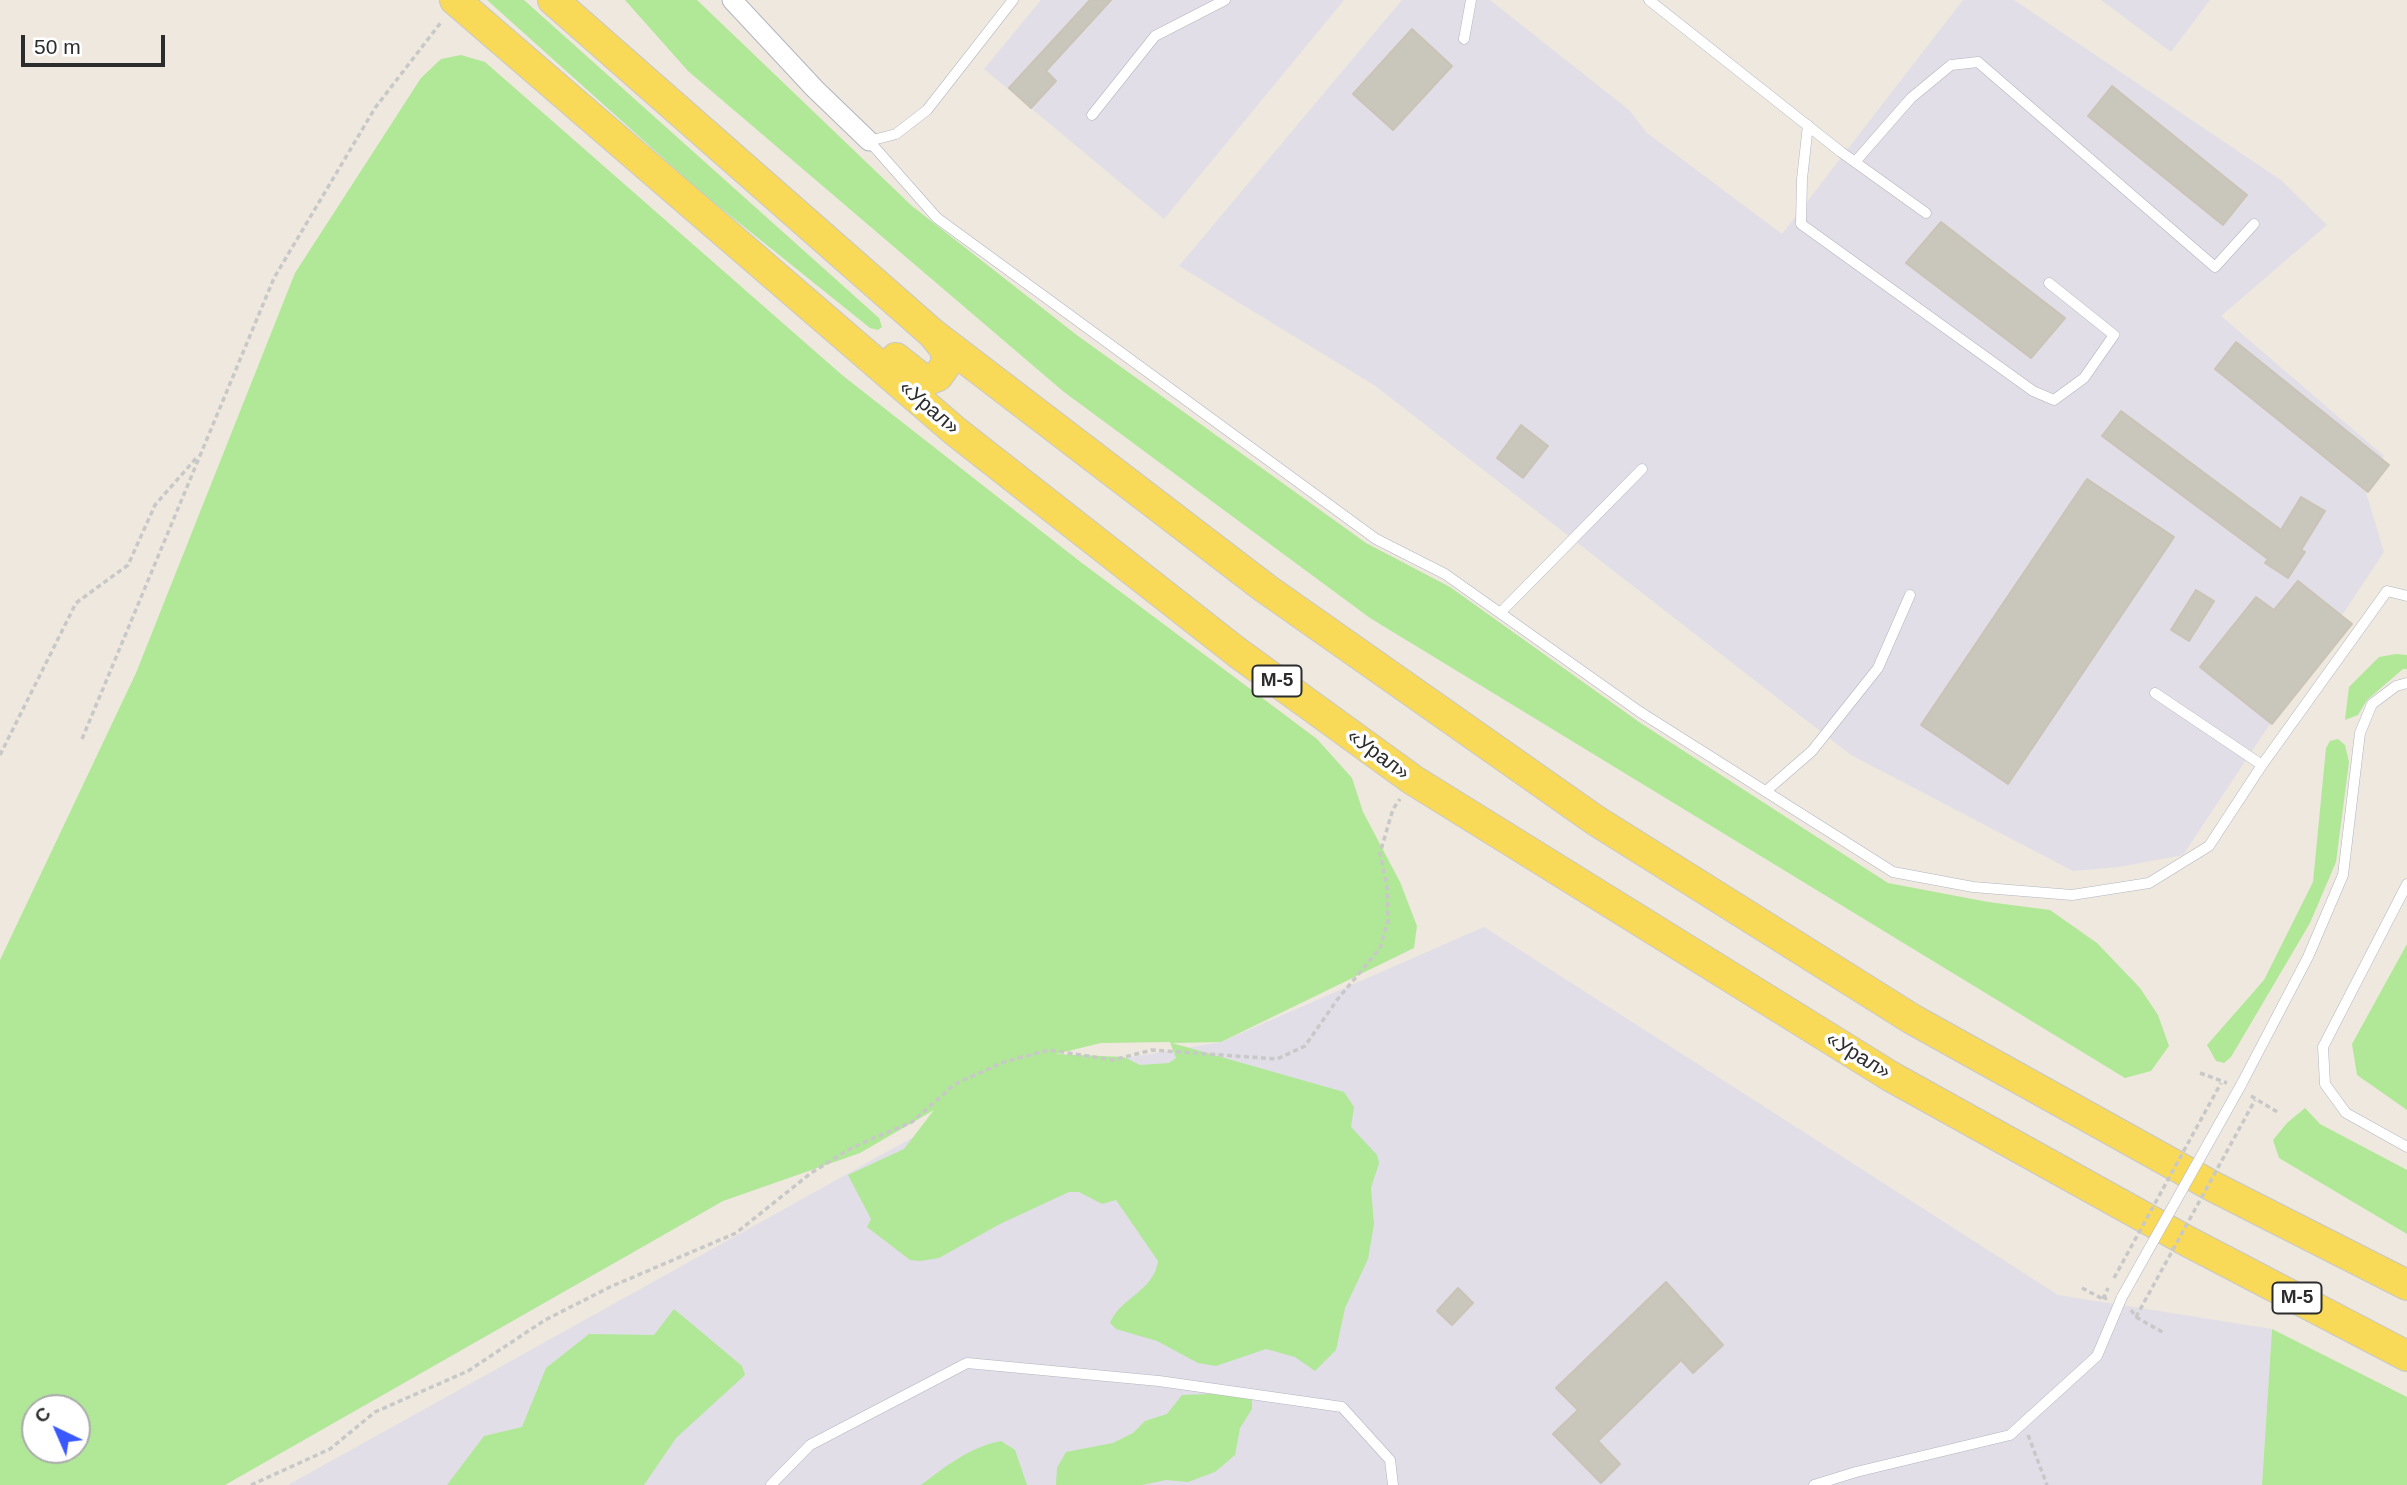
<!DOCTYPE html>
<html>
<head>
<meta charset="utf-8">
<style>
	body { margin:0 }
	#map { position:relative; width:2407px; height:1485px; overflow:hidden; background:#eee8de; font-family:Arial,sans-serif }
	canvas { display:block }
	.north { position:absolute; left:21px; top:1394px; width:70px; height:70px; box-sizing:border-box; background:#fff; border:2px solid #ababab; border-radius:50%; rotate:316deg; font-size:19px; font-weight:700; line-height:28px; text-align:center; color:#2c2c2c }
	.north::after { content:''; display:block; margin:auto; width:24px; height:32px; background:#3a58ff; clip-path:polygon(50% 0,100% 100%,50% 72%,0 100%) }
	.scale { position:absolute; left:21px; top:35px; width:144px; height:32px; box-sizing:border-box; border:4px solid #2c2c2c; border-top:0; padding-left:9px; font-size:21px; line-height:24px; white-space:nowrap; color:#2c2c2c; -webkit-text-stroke:5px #fff; paint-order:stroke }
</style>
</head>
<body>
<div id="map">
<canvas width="2407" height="1485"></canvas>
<div class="north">С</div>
<div class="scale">50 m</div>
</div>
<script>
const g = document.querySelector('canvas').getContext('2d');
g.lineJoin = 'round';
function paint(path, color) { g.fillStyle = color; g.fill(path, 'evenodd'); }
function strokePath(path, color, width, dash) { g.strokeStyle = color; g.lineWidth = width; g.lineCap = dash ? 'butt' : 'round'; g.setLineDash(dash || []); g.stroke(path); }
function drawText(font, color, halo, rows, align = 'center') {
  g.font = font + ' Arial,sans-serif'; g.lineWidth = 7; g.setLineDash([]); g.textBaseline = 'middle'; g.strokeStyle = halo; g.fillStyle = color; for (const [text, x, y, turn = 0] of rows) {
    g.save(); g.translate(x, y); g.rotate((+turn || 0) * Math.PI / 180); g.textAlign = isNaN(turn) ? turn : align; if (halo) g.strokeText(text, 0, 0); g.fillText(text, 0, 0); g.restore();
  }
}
paint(new Path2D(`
	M1041,0H1344L1164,219L984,69Z
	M1402,0H1490L1629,110L1647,133L1782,234L1963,0H2014L2282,181L2327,225L2221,316L2384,456L2364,486L2384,552L2183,855L2119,867L2073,871L1851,755L1374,385L1179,266Z
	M2101,0H2210L2171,52Z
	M1484,927L2058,1295L2272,1329L2262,1485H288L1025,1075L1221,1042Z`), '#e1dee7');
paint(new Path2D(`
	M487,0H524L879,318L882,327L878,330L870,328L702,193Z
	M625,0H697L912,206L1078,336L1366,543L1450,587L1639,722L1888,883L1988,902L2050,910L2097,943L2140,988L2158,1015L2169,1046L2151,1071L2125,1078L1370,618L1064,392L688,71Z
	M461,55L485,62L842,375L1078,560L1317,739L1352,778L1363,812L1400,882L1417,926L1414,948L1221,1042L1172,1043L1344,1092L1354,1107L1351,1127L1377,1155L1379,1163L1371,1188L1374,1224L1368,1259L1345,1308L1336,1350L1315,1371L1295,1357L1266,1349L1216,1366L1198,1363L1157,1341L1116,1329L1110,1323C1120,1298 1154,1291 1158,1261L1116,1200L1102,1204L1079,1192H1069L1000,1224L939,1258L920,1261L910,1260L867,1227L871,1219L848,1175L904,1149L934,1110L860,1153L723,1201L225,1485H0V960L136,673L295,273L421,78L441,59ZM1170,1042L1176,1058L1169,1063L1140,1065L1124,1057L1056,1054L1101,1043ZM35,1408H77V1450H35Z
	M2396,654L2407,655V669H2403L2367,700L2358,715L2345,720L2349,687L2379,657Z
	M2338,739L2345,745L2349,762L2336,862L2310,923L2231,1057L2224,1063L2216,1061L2207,1045L2264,980L2313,882L2326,748L2330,741Z
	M2407,944V1110L2357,1075L2352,1044Z
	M2305,1108L2320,1124L2407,1170V1234L2279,1158L2273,1140L2287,1123Z
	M674,1309L742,1366L745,1375L676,1438L644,1485H447L484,1436L522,1427L546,1368L589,1334L654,1335Z
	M2272,1329L2407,1397V1485H2262Z
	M1236,1393L1252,1400V1409L1240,1428L1235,1455L1215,1472L1188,1482L1166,1480L1142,1485H1056L1057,1468L1066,1452L1113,1443L1133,1433L1145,1421L1167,1414L1182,1395Z
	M1001,1441L1015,1450L1027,1485H921C946,1466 970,1447 1001,1441Z`), '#b0e897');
const building = new Path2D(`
	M1090,0H1111L1046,71L1056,81L1031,108L1009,88Z
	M1412,29L1452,66L1393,130L1353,94Z
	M2112,86L2247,195L2223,225L2088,116Z
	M1941,222L2065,318L2031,358L1906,263Z
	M2236,342L2389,465L2368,492L2215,369Z
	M2121,411L2281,530L2301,497L2325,511L2301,550L2305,552L2288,578L2265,563L2268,559L2102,436Z
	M1521,425L1548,446L1523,478L1497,458Z
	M2087,479L2174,537L2008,784L1921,725Z
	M2298,581L2352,624L2272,724L2200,667L2256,597L2274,610Z
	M2196,590L2214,601L2189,641L2171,630Z
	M1666,1282L1723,1345L1693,1373L1681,1360L1598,1441L1620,1464L1601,1483L1553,1434L1578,1410L1556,1388Z
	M1458,1288L1473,1303L1452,1325L1437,1311Z`);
paint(building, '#c9c6bc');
strokePath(building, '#cac4b7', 2);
const lane = new Path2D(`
	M1013,0L927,110L896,134L869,141L937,218L1376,539L1445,574L1640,712L1893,872L1973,887L2072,895L2149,883L2209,846L2262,765L2387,591L2407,596
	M1649,0L1841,152L1926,213
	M1464,39L1471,0
	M1092,115L1155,36L1225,0
	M1808,125L1802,179L1801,224L2033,391L2054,400L2084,378L2114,335L2049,283
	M1855,162L1911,98L1951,65L1978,62L2215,267L2254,224
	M1500,613L1642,469
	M2155,693L2262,765
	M1766,791L1812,751L1878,668L1910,595
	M2407,884L2323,1047L2325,1084L2346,1113L2407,1147
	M2241,1085L2308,957L2343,875L2360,733L2372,704L2396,686L2407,683
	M771,1485L810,1445L967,1363L1159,1381L1342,1407L1390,1460L1393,1485
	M1814,1485L1856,1472L2010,1435L2097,1356L2122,1297`);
const street = new Path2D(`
	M732,0L815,89L869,141`);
const primary = new Path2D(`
	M455,0L955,431L1238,653L1413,780L1890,1076L2187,1241L2407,1356
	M553,0L933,334L1265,588L1595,820L1912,1019L2214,1187L2407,1285
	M896,358L925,381L938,376L947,363L945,349L933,334`);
strokePath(lane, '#b2b4c0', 11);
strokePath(street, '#b2b4c0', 21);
strokePath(primary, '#c8c8c8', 32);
strokePath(new Path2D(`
	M82,739L274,278L375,108L442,21
	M0,755L76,603L128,565L155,505L198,456
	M2200,1073L2227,1083
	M2251,1096L2279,1113
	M2082,1288L2103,1299L2107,1298
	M2131,1310L2136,1317L2164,1333
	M2028,1435L2047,1485
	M251,1485L330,1449L375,1412L468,1371L545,1320L610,1287L736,1233L811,1173L853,1147L912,1122L955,1084L1004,1062L1049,1050L1113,1060L1152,1050L1277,1059L1305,1046L1337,1000L1380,948L1388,921L1387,886L1380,853L1393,809L1400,799`), '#c8c8c8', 3.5, [5, 3.5]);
strokePath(lane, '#fff', 10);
strokePath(street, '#fff', 19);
strokePath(primary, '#f9d958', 30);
const laneBridge = new Path2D(`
	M2122,1297L2241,1085`);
strokePath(laneBridge, '#b2b4c0', 11, []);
strokePath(new Path2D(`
	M2114,1278L2221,1083
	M2103,1299L2108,1288
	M2136,1317L2255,1100`), '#c8c8c8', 3.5, [5, 3.5]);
strokePath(laneBridge, '#fff', 10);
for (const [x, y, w] of [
	[1277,681,49],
	[2297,1298,49]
]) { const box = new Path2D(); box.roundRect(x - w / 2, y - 15.5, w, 31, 5); g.fillStyle = '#fff'; g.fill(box); strokePath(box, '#2c2c2c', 2); }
drawText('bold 19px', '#2c2c2c', null, [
	["М-5",1277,681],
	["М-5",2297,1298]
]);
drawText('21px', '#2c2c2c', '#fff', [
	["«Урал»",929,408,40],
	["«Урал»",1378,755,36],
	["«Урал»",1858,1056,31]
]);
</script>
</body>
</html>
